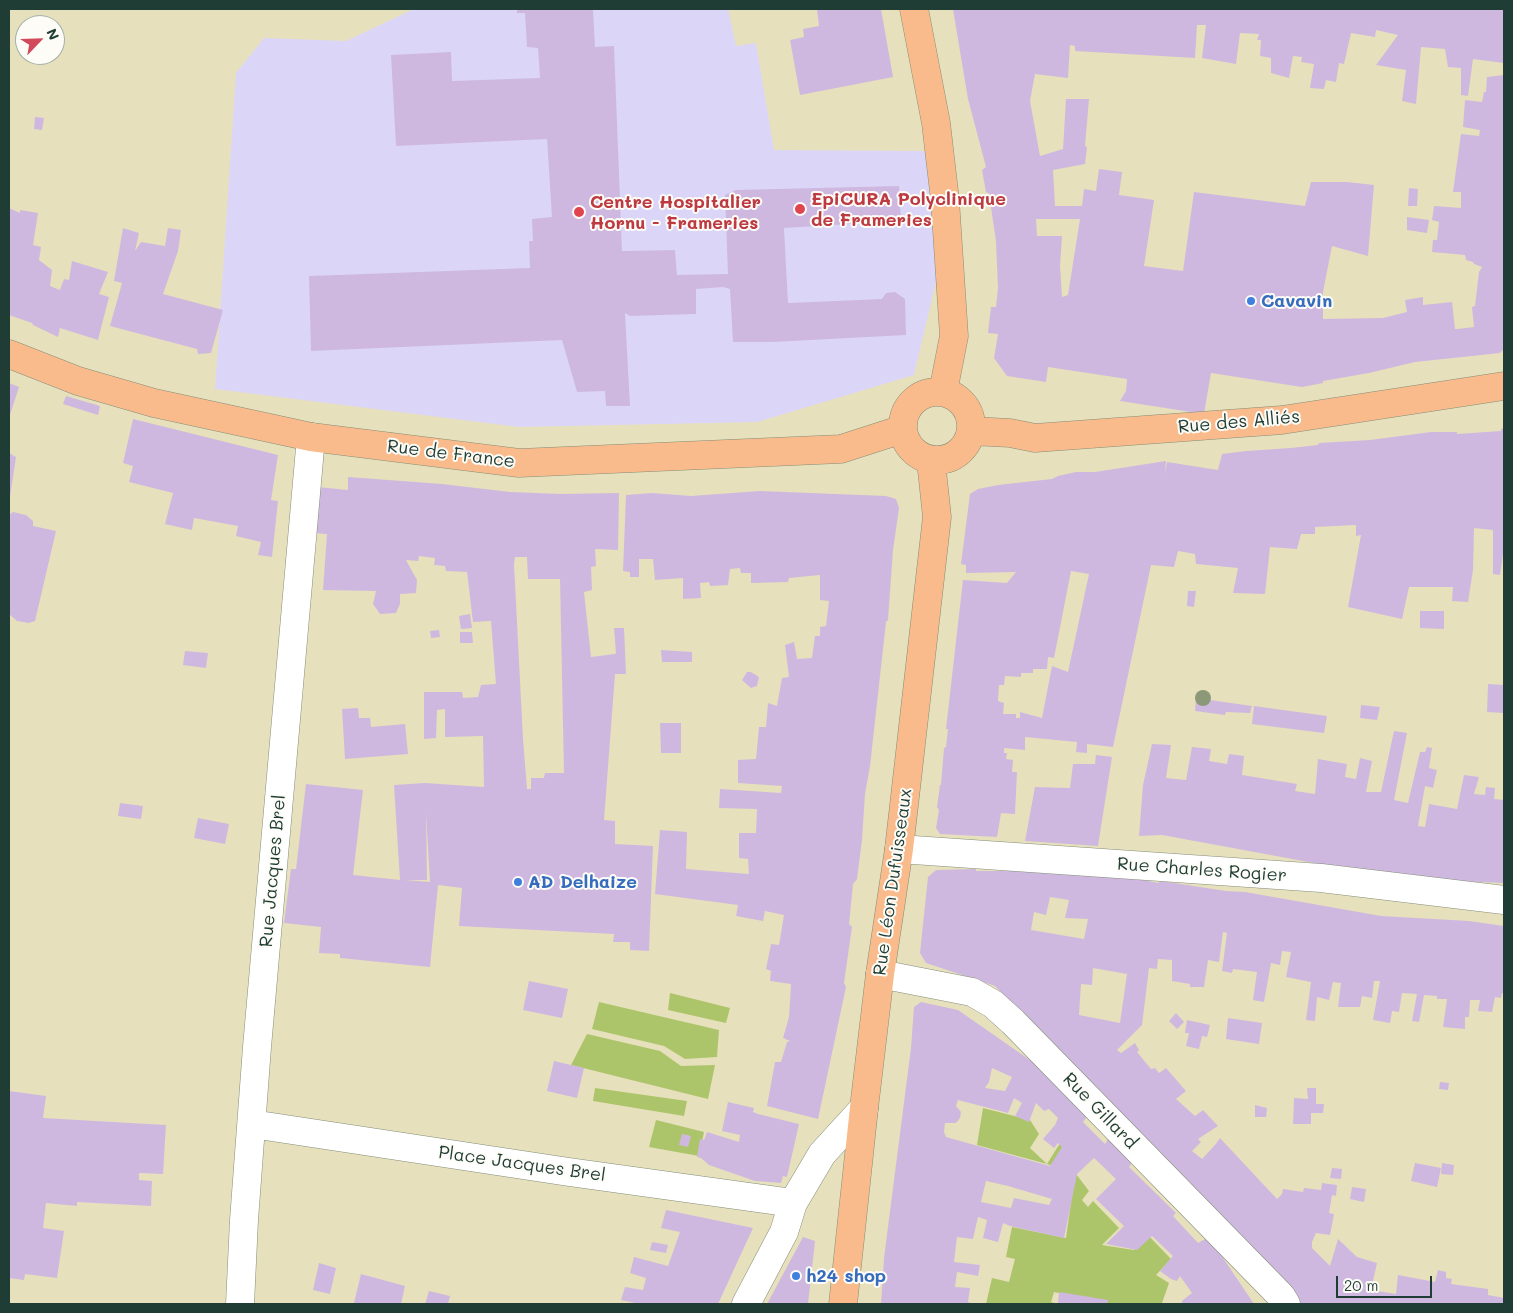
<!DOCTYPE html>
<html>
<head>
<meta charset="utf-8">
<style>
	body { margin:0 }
	#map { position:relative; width:1513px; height:1313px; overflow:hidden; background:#e7e0bc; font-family:Mali,sans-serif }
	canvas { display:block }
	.frame { position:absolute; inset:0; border:10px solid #1f3d34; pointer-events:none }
	.north { position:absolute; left:15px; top:15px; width:50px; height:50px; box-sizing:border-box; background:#fdfcf7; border:1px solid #a4b0a9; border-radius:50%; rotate:66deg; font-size:14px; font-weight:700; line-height:20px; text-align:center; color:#1f3d34 }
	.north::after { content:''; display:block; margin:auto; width:18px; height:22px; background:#d1495b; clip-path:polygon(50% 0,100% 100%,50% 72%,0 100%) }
	.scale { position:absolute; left:1336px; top:1276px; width:96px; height:22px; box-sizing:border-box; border:2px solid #1f3d34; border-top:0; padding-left:6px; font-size:15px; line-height:18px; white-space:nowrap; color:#1f3d34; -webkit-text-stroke:4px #fdfcf7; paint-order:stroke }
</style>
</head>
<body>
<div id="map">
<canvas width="1513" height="1313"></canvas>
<div class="frame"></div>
<div class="north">N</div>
<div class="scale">20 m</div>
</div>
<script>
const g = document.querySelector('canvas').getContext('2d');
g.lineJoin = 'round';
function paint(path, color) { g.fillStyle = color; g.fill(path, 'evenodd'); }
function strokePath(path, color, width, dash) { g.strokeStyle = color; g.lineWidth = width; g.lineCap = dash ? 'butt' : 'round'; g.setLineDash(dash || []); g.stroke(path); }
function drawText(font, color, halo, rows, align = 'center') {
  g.font = font + ' Mali,sans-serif'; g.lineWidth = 4; g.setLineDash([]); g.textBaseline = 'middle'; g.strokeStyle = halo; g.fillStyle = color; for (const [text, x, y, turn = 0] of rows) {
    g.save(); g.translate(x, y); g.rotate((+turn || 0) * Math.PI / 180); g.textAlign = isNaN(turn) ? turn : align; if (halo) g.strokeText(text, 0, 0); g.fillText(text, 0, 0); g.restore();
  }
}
paint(new Path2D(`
	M414,9H728L736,46L756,43L774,150L927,151L938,273L914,375L757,422L519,427L215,389L236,73L264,38L346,41Z`), '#dbd6f7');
paint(new Path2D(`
	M670,993L730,1008L726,1023L668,1010Z
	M599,1002L719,1030L717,1057L685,1059L664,1046L592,1029Z
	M587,1034L660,1051L681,1066L715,1065L708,1099L571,1065Z
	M595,1088L687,1101L684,1116L593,1101Z
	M983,1108L1030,1120L1039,1134L1030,1148L1047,1164L1062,1140L1076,1174L1089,1191L1082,1200L1088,1207L1093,1201L1119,1228L1102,1245L1134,1250L1148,1235L1171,1259L1156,1275L1169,1283L1162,1303L1106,1304L1054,1292L1051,1302L1057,1304H986L992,1278L1009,1282L1015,1259L1006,1257L1012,1227L1066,1238L1075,1174L1047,1164L977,1145Z
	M656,1120L704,1132L699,1156L649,1147Z`), '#adc56a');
paint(new Path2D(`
	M517,9H593L595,47L614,46L622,251L675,250L677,275L728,274L725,195L736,190L899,186L901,221L784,228L788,303L882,299L886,293L895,292L905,299L906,335L772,342H733L730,289L723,287L696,289V314L630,316L625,313L630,406H606L605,391L577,392L562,340L311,351L309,276L530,268L529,241H533L532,219L552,217L547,139L396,146L391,55L451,52L452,81L540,78L538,48L527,47L525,13H517Z
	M822,9H881L893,77L800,95L790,40L804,37L803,29L819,26L817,10Z
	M953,9H1504V63L1473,59L1468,96L1461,95V68L1448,67L1445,49L1421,47L1416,104L1402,101L1406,70L1376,65L1398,35L1376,30L1375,37L1351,33L1344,64L1339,63L1336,82L1326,80L1324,89L1310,88L1314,64L1301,62L1302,57L1293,56L1289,78L1271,73V58L1260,56L1261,40H1257L1259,34L1240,33L1236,64L1202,58L1206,25H1197L1195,58L1075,51V46L1070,45L1068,78L1035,74L1030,101L1040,156L1063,149L1066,99H1089L1085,146L1087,147L1085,164L1053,170L1055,206H1082L1084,189L1096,191L1099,169L1122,172L1119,195L1154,200L1144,266L1183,271L1194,192L1305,206L1311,182H1347L1374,185L1368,256L1332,246L1323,292V319L1383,318L1407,312L1405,300L1423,297V305L1452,302L1455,329H1457L1474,327L1472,307L1475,306L1479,272L1482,267L1474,264L1473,262L1466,260L1465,255L1432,252L1433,240H1437L1439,222L1432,220L1434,206L1461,208V192H1453L1461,134L1479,136L1480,130L1463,127L1465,100L1482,102L1484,92H1486L1487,77L1504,75V349L1500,353L1415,362L1369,373L1323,381V383L1302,387L1211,373L1204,414L1120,401L1126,391L1127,379L1048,367L1046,382L1007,376L994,358L998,334L988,333L991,307H996L998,288L996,241L989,194H990L986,192L982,170L986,167L968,99ZM1036,219H1080L1068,295L1062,297L1060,266L1062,236H1037Z
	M35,117L44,118L42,130L34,129Z
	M1409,188L1418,189L1417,206H1408Z
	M9,208L20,213V210L38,213L33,245L41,247L39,260L52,270L50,286L60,290L64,279L69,280L72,261L108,272L99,294L109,297L98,340L60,328L58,337L33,325L32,323L9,315Z
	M1407,217L1429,220L1427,233L1407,230Z
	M123,228L139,233L135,251L141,242L165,246L168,228L181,230L178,251L163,294L223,310L211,353L198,354L197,349L110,326L122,283L114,281Z
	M9,383L19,387L9,418Z
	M66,396L100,406L98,415L63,404Z
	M133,419L278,455L271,500L278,501L272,557L258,555L261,542L236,536L238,526L194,518L192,530L165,524L173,493L129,482L133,466L123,463Z
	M1504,428V547L1500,575L1493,574V530L1474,528L1473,570L1468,602L1452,601L1453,587H1409L1402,619L1348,607L1361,535L1356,536V525L1315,527V534H1301L1297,549L1270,547L1265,594L1233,593L1238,568L1196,564L1195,554L1178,551L1174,567L1151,565L1113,747L1087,744V753L1076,752L1077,742L1025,737V750L1004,748V753H1007L1006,759L1013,760L1012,772H1017L1015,814L1001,813L997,837L940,834L936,828L939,810L937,807L940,785H941L944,748L946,747L948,729H946L963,580L1007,583L1016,572L966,573V565L961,564L970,494L978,489L998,485L1052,479L1058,476L1076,472H1095L1166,461L1165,474L1167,462L1218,470L1222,454L1246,451L1291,448L1318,445L1319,443L1370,440L1431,432H1457V434L1501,431V429ZM1071,571L1089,574L1068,672L1052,666L1042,718L1020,712V718H1016V714H1003L1004,703L998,701L999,685H1004L1005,676L1021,677V673H1033V669H1047L1048,657L1054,658Z
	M9,453L16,457L10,497H9Z
	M348,477L442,484L510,492L561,494L619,493L618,550L595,549L596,566L591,567L592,590L584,592L591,657L615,654L616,653L614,628H624L626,674H615L604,820L615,821V844L653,846L649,951L630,950V942H613L614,934L459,926L462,888L438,885L430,967L340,958V954L319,953L321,927L284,923L291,869H296L306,784L363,790L353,875L400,880L394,785L425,783L484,787L483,736L445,737V709L437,710L436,738L424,739V692H462L463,698L478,697L481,685L496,684L491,621L473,622L467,572L446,571L445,566L434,565L435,558L419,556L418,561L406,560L417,580L416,593L400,594V604L396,613L380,614L373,604L376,591L323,590L327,534L312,533L318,487L348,490ZM515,557H527L528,579H560L564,773H545L544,778H531V789H527L523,739L514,564ZM426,813L430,882L405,880H427Z
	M760,491L886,496L896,499L899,508L893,550L888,620L886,622L870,766L865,794L862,840L857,879L853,884L849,924L852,927L844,983L846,987L818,1119L767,1106L775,1062H781L787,1042L790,1041L783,1038L789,1017L791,984L770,981L771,971L766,969L771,944L779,945L784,915L765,911L763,921L736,916L738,905L655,894L660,830L687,832L686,869L749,874L748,859L739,858V833H756L757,809L719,808L720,789L781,793L782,786L738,783V760L756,759L759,727H766L768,703L777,706L782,678L789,677L785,645L794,642L797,659L812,658L815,636H820V627L826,626L829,601L820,600V575L789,578L788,582L751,583V573H741L740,568L730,569L728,585L710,586L709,582L700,583L701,598L683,599V578L655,580L653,559H639V577H630V572L623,571L626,495L652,493L691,496Z
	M13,512L26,515L33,521V526L56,531L35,621L29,623L17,621L9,614V515Z
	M1188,591H1196L1194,607L1187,606Z
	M1420,611H1444V629L1420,628Z
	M470,614L472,628L461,629L459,616Z
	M439,630L440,637L431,638L430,631Z
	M460,632H472L473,643H460Z
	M661,650L692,652V662H662Z
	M185,651L208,653L206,668L183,665Z
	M747,672H751L759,677L757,686L751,688L742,680Z
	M1488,684L1504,685V713L1487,712Z
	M1196,698L1252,706L1250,713L1226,712L1225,715L1195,711Z
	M1361,705L1380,707L1377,720L1360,718Z
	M1254,706L1327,716L1324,733L1252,724Z
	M358,708L359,718H370L371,727L405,724L408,754L345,759L342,709Z
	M660,723H681V753H661Z
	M1394,731L1407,733L1394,800L1408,803L1420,752H1425L1427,747L1432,748L1429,768L1437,770L1433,788L1425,786L1418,826L1425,827L1429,804L1457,809L1464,775L1479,777L1474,794L1485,795L1486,787L1495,788L1494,799L1504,800V883L1408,879L1406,874L1384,873L1350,867L1325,865L1162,835L1139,836L1143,785L1152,744L1171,745L1166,778L1186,780L1192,747L1211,749L1209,761L1227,764L1229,754L1244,756L1242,775L1297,784L1295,791L1315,794L1318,759L1347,764L1345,777L1356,779L1360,758L1372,761L1366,792H1381Z
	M1096,755L1112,757L1098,846L1025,841L1035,787L1070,788L1073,764H1095Z
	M120,803L143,806L141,819L118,816Z
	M198,818L229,824L225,844L194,838Z
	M976,869V871H1052L1140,879L1158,883L1161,881L1226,891L1245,892L1381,916L1469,921L1504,926V993H1502L1501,998L1495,997L1492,1012L1478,1011L1480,1000H1470L1469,1017H1465V1029L1443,1027L1447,999H1437V996L1424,995L1419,1022L1412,1021L1417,994L1402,993L1399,1012L1392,1011L1390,1023L1373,1020L1380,981H1374L1372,998L1362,996L1360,1007H1338L1341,983L1333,982L1329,1000L1317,997L1315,1021L1306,1020L1311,982L1286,977L1291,952L1282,951L1280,965L1271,963L1264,1002L1253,1000L1257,972L1233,969L1232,973L1222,971L1227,933L1223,932L1219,962L1208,960L1204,987H1190V984L1172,981V960L1158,959L1157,969L1149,968L1142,1025L1117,1050L1121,1053L1135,1043L1139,1050L1137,1052L1151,1069L1155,1068L1159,1073L1166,1068L1186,1091L1176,1099L1195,1116L1203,1110L1218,1126L1198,1139L1201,1142L1192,1151L1202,1159L1215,1145L1220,1138L1277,1199L1282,1194L1283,1189L1303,1192L1304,1188L1321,1190L1322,1183L1337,1185L1336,1196L1332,1195L1329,1213L1334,1214L1330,1235L1316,1233L1312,1242V1248L1330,1266L1338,1239L1357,1257L1377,1263L1371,1290L1396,1294L1398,1275L1435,1282L1438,1270L1446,1272V1278L1452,1279L1451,1284L1488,1289V1295L1504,1298V1304H1301L995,986L926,963L920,953L928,877L936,870ZM1050,897L1069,900L1065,918L1088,919L1084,939L1031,930L1034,912L1046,915ZM1093,968L1127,974L1120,1023L1079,1015L1081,984L1092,985Z
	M529,981L568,989L562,1018L523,1010Z
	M921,1002L958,1010L1037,1065L1088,1115L1083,1122L1105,1144L1109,1137L1133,1161L1129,1167L1176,1213L1173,1216L1198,1243L1209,1237L1254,1304H1181L1183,1300L1192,1293L1180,1276L1177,1281L1171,1279L1160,1271L1173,1256L1152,1236L1137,1250L1106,1244L1124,1226L1096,1199L1116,1179L1094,1158L1077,1174L1064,1238L1010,1226L1003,1223L998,1242L983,1238L987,1220L978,1217L973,1239L957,1237L954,1262L980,1265L978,1276L957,1272L955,1287L970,1288L968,1302L973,1304H881L884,1258L911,1048L914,1007ZM992,1068L1012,1077L1005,1091L985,1088L989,1082ZM1014,1098L1022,1103L1015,1116L1029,1122L1036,1103L1044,1111L1049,1109L1058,1118L1055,1125L1043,1139L1054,1148L1058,1143L1062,1147L1050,1166L946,1137L944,1132L945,1123H956L960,1118L961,1112L956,1106L958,1100L1008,1113ZM986,1181L1008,1186L1052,1199L1049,1205L1014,1198L1011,1208L981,1202Z
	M1176,1013L1184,1022L1177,1029L1169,1021Z
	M1228,1018L1262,1023L1259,1044L1226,1039Z
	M1187,1020L1210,1025L1207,1037L1202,1036L1199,1049L1186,1046L1189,1033H1185Z
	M554,1061L584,1068L577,1098L547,1091Z
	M1440,1082L1449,1083L1448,1090L1439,1089Z
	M1307,1088H1316V1104H1324L1323,1113H1311V1124H1293L1294,1098L1308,1099Z
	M9,1091L46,1096L43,1118L166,1125L163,1174L139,1173V1180L152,1181L151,1206L77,1202V1206L46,1203L43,1228L64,1231L57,1278L25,1274L24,1280L9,1278Z
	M728,1102L754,1108L753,1112L758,1114L799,1124L787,1177L783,1176L781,1183L755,1181L709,1165L701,1158L697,1157L700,1139L704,1140L707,1132L739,1142L740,1135L722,1131Z
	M1255,1105L1267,1108L1266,1117H1255Z
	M682,1134L691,1136L688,1147L679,1145Z
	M1415,1163L1441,1168L1437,1187L1411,1181Z
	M1442,1163L1454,1165L1453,1175L1441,1174Z
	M1332,1168L1342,1169L1341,1179L1330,1178Z
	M1352,1187L1366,1189L1364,1202L1350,1199Z
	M666,1210L753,1228L718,1304H640L621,1300L625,1287L643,1290L646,1278L630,1273L634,1257L668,1266L680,1232L661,1228Z
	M803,1237L815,1241L808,1304H767Z
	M652,1242L668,1245L666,1253L650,1250Z
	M319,1263L336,1268L330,1294L313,1290Z
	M361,1274L405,1286L401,1304L354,1303Z
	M429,1291L450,1296L448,1304H425Z
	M1059,1292L1108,1300L1107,1304H1058Z`), '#cfb8df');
const minor = new Path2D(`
	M899,849L1321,878L1504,900
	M880,974L972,992L993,1004L1013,1022L1281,1296L1286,1304
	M252,1124L569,1172L793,1203
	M240,1304L244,1220L257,1047L311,437
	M746,1304L784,1232L793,1203L822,1154L864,1108`);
const major = new Path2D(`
	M914,9L936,123L945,200L954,336L943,392
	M9,354L78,381L154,403L311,437L519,463L841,449L903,429
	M903 426a34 34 0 1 1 68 0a34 34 0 1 1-68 0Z
	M972,431L1010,433L1035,438L1282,420L1504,386
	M843,1304L864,1108L880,974L899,849L937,517L931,461`);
strokePath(minor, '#838e78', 29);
strokePath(major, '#838e78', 29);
strokePath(minor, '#fff', 28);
strokePath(major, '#fabb8c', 28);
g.fillStyle = '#8c9979';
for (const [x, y] of [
	[1203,698]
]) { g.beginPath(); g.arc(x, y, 8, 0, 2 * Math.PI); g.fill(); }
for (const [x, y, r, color] of [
	[800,209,6,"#e0444e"],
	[579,212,6,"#e0444e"],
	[1251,301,5,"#3f7fe0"],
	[518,882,5,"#3f7fe0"],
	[796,1276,5,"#3f7fe0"]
]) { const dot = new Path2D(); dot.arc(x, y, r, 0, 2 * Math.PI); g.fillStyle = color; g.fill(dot); strokePath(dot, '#fdfcf7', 2); }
drawText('bold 18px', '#be3a42', '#fdfcf7', [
	["EpiCURA Polyclinique",811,199],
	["de Frameries",811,220],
	["Centre Hospitalier",590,202],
	["Hornu - Frameries",590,223]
], 'left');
drawText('bold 18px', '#366cbe', '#fdfcf7', [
	["Cavavin",1261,301],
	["AD Delhaize",528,882],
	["h24 shop",806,1276]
], 'left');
drawText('18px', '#1f3d34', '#fdfcf7', [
	["Rue des Alliés",1239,422,-5],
	["Rue de France",451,454,7],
	["Rue Charles Rogier",1202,870,4],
	["Rue Jacques Brel",273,871,-85],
	["Rue Léon Dufuisseaux",893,882,-82],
	["Rue Gillard",1100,1111,46],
	["Place Jacques Brel",522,1164,8]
]);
</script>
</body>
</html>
